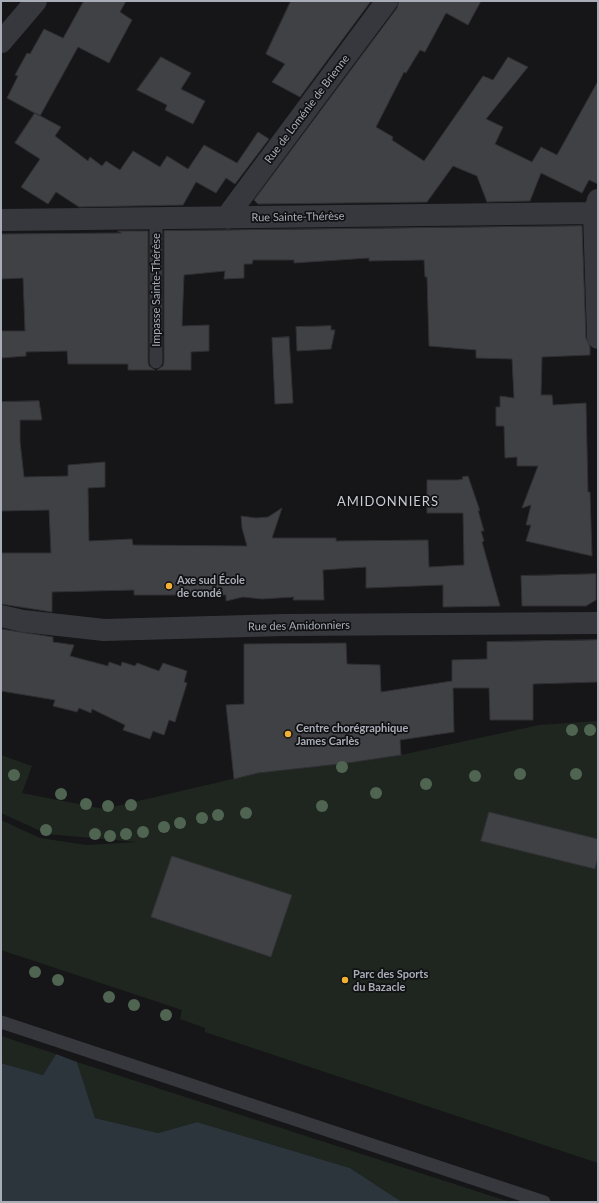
<!DOCTYPE html>
<html>
<head>
<meta charset="utf-8">
<style>
	body { margin:0 }
	#map { position:relative; width:599px; height:1203px; overflow:hidden; background:#161618; font-family:Lato,sans-serif }
	canvas { display:block }
	.frame { position:absolute; inset:0; border:2px solid #a8adb8; pointer-events:none }
</style>
</head>
<body>
<div id="map">
<canvas width="599" height="1203"></canvas>
<div class="frame"></div>
</div>
<script>
const g = document.querySelector('canvas').getContext('2d');
g.lineJoin = 'round';
function paint(path, color) { g.fillStyle = color; g.fill(path, 'evenodd'); }
function strokePath(path, color, width, dash) { g.strokeStyle = color; g.lineWidth = width; g.lineCap = dash ? 'butt' : 'round'; g.setLineDash(dash || []); g.stroke(path); }
function drawText(font, color, halo, rows, align = 'center') {
  g.font = font + ' Lato,sans-serif'; g.lineWidth = 3.5; g.setLineDash([]); g.textBaseline = 'middle'; g.strokeStyle = halo; g.fillStyle = color; for (const [text, x, y, turn = 0] of rows) {
    g.save(); g.translate(x, y); g.rotate((+turn || 0) * Math.PI / 180); g.textAlign = isNaN(turn) ? turn : align; if (halo) g.strokeText(text, 0, 0); g.fillText(text, 0, 0); g.restore();
  }
}
paint(new Path2D(`
	M598,721V1163L205,1032V1028L180,1019L182,1010L1,950V820L40,838L87,845L136,842L47,834L1,813V755L32,766L22,793L104,809L258,773L348,763L401,755L539,725Z
	M1,1036L56,1054L43,1075L1,1063Z
	M77,1062L510,1202H402L350,1168L197,1122L158,1133L95,1118Z`), '#1e261f');
paint(new Path2D(`
	M56,1054L77,1062L95,1118L158,1133L197,1122L350,1168L402,1202H1V1063L43,1075Z`), '#2c353c');
const building = new Path2D(`
	M84,1H126L120,12L132,20L109,63L78,47L40,116L7,98L18,76L15,75L27,53L30,54L44,29L63,38Z
	M291,1H371L300,97L272,82L285,64L266,54Z
	M399,1H481L468,25L446,13L425,52L420,50L406,73L404,72L376,127L393,137L392,140L424,161L483,76L493,80L508,57L528,67L486,119L503,127L495,144L532,162L541,147L557,155L598,81V184L589,180L582,193L541,173L530,201L487,202L477,176L453,166L427,202L258,204L254,200L397,8Z
	M161,57L191,73L181,89L205,101L193,124L165,110L167,105L137,90Z
	M35,113L61,127L55,136L88,161L90,157L102,166L106,161L120,170L133,151L160,167L167,156L188,169L204,145L237,163L258,132L269,139L235,184L226,178L216,193L196,182L183,205L79,207L56,192L48,204L21,187L40,159L15,143Z
	M582,226L586,338L590,347V355L542,357L541,395H552L553,405L586,403L588,492H590L592,556L526,541L531,525H526L531,505L522,508L538,466H517V457L505,458L504,426H496V407H500V396L514,398L512,359L476,358V350L429,346L427,277H425L424,260L369,261V258L294,263V260H253L252,264H244V278L224,279L225,271L184,275L182,326L209,325V351L191,352V370H157L163,366L164,362V231Z
	M118,231H148V362L149,366L155,370H128V364H68L67,351L26,352V356L1,358V331H25L23,278L1,279V234L121,233Z
	M331,326V330H335L331,349L297,351L296,327Z
	M289,337L293,403L275,404L272,338Z
	M39,401L42,420H20V441L24,477L68,476V465L105,462V487L88,488L89,541L132,539L133,545L247,546L242,528L241,516L256,518L268,517L282,508L272,538H336V541L428,540L429,567L464,565L463,513H427V480H458L463,479L462,477L468,476L480,511L478,510L484,531H481L484,541L482,542L500,606L443,607V585L366,588V567L323,570L324,600H293L294,597L262,599L243,597L226,601V595H134V590L52,592V612L1,604V553H51L49,510L1,511V402Z
	M596,574V600L586,606H522L521,576Z
	M1,629L53,637V642L74,645L70,656L108,666L109,662L121,666L122,662L135,666L137,663L159,671L163,663L187,671L184,682L187,683L175,722L169,720L164,735L153,731L150,739L123,730L125,725L92,709L91,713L79,708L77,712L53,706L55,700L1,691Z
	M598,640V682L533,684V720H490L489,688H453L454,732L400,740L401,755L348,763L258,773L234,779L226,705L244,704V644L346,643L347,664L380,665L381,692L452,681V660L487,659V642Z
	M489,812L598,839V857L595,869L481,841Z
	M172,856L292,895L271,957L151,917Z`);
paint(building, '#404145');
strokePath(building, '#303034', 1);
strokePath(new Path2D(`
	M156,218V362
	M1,1022L544,1202`), '#37383d', 13);
strokePath(new Path2D(`
	M1,42L36,1
	M598,200L594,213L598,338
	M228,218L231,211L387,1
	M1,220L594,213
	M1,616L23,621L104,630L284,625L598,623`), '#37383d', 22);
g.fillStyle = '#506452';
for (const [x, y] of [
	[572,730],
	[590,730],
	[342,767],
	[520,774],
	[576,774],
	[14,775],
	[475,776],
	[426,784],
	[376,793],
	[61,794],
	[86,804],
	[131,805],
	[108,806],
	[322,806],
	[246,813],
	[218,815],
	[202,818],
	[180,823],
	[164,827],
	[46,830],
	[143,832],
	[95,834],
	[126,834],
	[110,836],
	[35,972],
	[58,980],
	[109,997],
	[134,1005],
	[166,1015]
]) { g.beginPath(); g.arc(x, y, 6, 0, 2 * Math.PI); g.fill(); }
for (const [x, y, r, color] of [
	[169,586,4,"#f2b134"],
	[288,734,4,"#f2b134"],
	[345,980,4,"#f2b134"]
]) { const dot = new Path2D(); dot.arc(x, y, r, 0, 2 * Math.PI); g.fillStyle = color; g.fill(dot); strokePath(dot, '#111113', 1.5); }
drawText('11px', '#a8adb8', '#111113', [
	["Rue de Loménie de Brienne",307,109,-53],
	["Rue Sainte-Thérèse",298,217,-1],
	["Impasse Sainte-Thérèse",156,290,-90],
	["Rue des Amidonniers",299,626,-1]
]);
drawText('bold 11px', '#a8adb8', '#111113', [
	["Axe sud École",177,580],
	["de condé",177,593],
	["Centre chorégraphique",296,728],
	["James Carlès",296,741],
	["Parc des Sports",353,974],
	["du Bazacle",353,987]
], 'left');
g.letterSpacing = '1px';
drawText('13px', '#c9ccd4', '#111113', [
	["AMIDONNIERS",388,502]
]);
g.letterSpacing = '0px';
</script>
</body>
</html>
